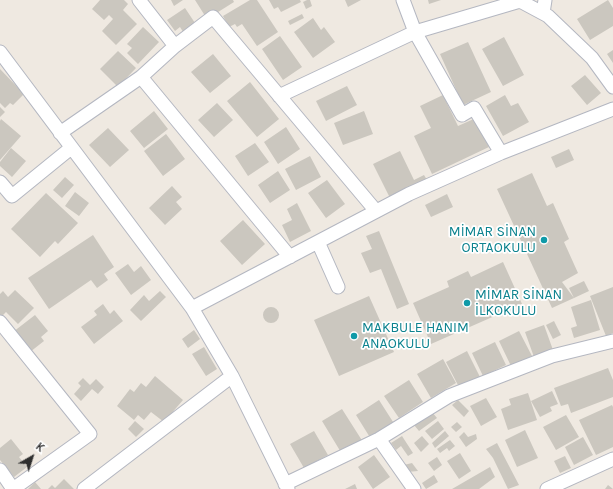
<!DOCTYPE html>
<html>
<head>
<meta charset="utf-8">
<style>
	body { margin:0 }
	#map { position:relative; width:613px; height:489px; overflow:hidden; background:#efe9e1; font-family:Karla,sans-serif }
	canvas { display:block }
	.north { position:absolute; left:12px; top:437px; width:40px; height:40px; -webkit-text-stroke:3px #fff; paint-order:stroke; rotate:39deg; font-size:11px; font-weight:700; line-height:16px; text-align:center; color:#2e2e2e }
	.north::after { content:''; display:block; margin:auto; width:14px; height:18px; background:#2e2e2e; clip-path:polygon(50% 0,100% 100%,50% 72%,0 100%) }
</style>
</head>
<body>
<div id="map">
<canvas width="613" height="489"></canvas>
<div class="north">K</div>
</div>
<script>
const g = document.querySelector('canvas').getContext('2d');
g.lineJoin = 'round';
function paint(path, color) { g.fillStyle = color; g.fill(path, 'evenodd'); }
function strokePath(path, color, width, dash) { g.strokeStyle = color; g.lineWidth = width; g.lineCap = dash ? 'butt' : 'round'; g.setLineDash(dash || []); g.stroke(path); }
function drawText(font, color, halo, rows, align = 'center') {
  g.font = font + ' Karla,sans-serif'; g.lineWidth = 3.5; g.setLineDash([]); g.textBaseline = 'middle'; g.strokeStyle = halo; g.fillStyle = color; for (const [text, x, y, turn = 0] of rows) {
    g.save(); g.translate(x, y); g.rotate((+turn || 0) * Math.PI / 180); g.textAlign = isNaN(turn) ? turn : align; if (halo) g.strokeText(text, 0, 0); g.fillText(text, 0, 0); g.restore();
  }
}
paint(new Path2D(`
	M100,0H124L128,4L123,10L137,24L116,45L102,31L113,19L109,15L104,20L92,9Z
	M171,0H183L174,6Z
	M195,0H233L234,2L207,19Z
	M250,0H257L278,32L257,46L242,24L237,27L235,24L229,27L223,16Z
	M269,0H300L301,2L281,12L278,7L274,9Z
	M307,0H310L312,6L306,9L303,2Z
	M345,0H361L348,7Z
	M428,0H441L429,4Z
	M608,0L613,8V26L590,40L577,19Z
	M185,8L197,26L185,35L180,27L175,31L167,20Z
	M302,14L304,18L290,25L288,21Z
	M313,18L321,30L324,27L335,42L313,58L294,32Z
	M143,27L159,42L138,64L127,53L132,48L127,44Z
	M280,36L302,67L283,80L262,49Z
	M504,37L524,75L503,86L482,49Z
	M468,42L491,92L463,105L440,54Z
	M613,50V63L607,54Z
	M118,51L136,68L118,87L100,69Z
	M213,54L231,76L210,93L191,72Z
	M0,69L24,94L13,105L10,103L5,108L0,103Z
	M585,75L601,93L587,105L571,86Z
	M250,82L279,119L257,137L227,101Z
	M347,86L357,105L326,121L316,101Z
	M443,95L458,126L476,118L489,147L432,174L414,136L431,128L420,106Z
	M505,95L511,106L518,103L529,122L503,136L486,106Z
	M217,103L233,120L214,137L198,120Z
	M0,107L5,112L0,117Z
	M154,111L168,129L144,148L130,131Z
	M364,111L373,134L343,145L334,123Z
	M1,119L21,136L0,160V121Z
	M286,127L300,149L278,164L264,142Z
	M108,128L129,150L110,167L89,145Z
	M166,134L185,159L163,176L144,151Z
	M255,143L269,162L248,176L235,156Z
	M11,148L26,161L12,177L0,166V162Z
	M569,149L574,160L556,168L551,157Z
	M400,151L414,180L424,175L427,180L390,198L373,164Z
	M310,156L321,177L296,190L285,169Z
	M278,171L290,190L270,203L258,185Z
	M532,173L547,206L553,203L569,239L564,242L578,273L562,282L574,298L569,288L584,281L589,291L574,298L552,308L497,189Z
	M65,177L74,185L62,198L53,190Z
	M327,180L345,204L326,218L308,193Z
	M172,186L182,197L176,202L182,209L165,225L149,208Z
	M75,192L89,203L79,216L65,206Z
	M46,193L78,223L58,244L55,241L40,257L11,229Z
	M447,194L453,207L431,217L425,205Z
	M297,203L311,231L290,242L282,225L292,220L287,209Z
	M243,220L265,244L242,265L220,241Z
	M379,231L409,304L397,309L381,269L370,273L361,253L372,249L366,236Z
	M93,235L114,267L104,274L108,280L97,288L91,280L49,309L28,278Z
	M503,262L522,304L431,344L413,303L449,287L447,281L468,271L471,277Z
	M128,264L134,272L141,266L151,280L131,295L115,273Z
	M613,287V333L606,336L590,296Z
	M15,290L34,308L18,324L6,312L1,317L0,316V294L3,291L8,297Z
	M160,291L166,297L141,321L130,310L144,295L149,301Z
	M369,296L394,352L339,376L314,320Z
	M591,300L600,330L574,338L571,328L577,326L571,307Z
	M103,304L110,314L114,310L123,321L94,344L81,327L97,315L94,311Z
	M263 315a8 8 0 1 1 16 0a8 8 0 1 1-16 0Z
	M35,315L48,331L41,337L44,341L30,352L13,332Z
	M554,321L561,335L553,339L546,325Z
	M544,325L553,350L534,357L525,332Z
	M194,330L200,339L188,348L182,339Z
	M519,331L532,356L511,366L499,341Z
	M495,342L506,365L483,376L472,353Z
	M204,347L217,369L206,376L192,354Z
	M467,351L480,377L459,387L446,362Z
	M443,359L456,383L431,398L417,374Z
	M608,368L613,380V397L571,413L568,404L561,406L554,388Z
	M155,376L183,400L164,422L151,412L144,420L138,415L134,420L117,406L130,389L134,392L141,383L146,387Z
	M83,378L90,385L96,379L104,387L98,394L92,389L81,401L74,394L81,386L78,383Z
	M409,380L423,402L399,418L384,396Z
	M552,391L558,404L550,407L552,411L540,417L531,401Z
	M528,393L537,420L508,430L501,409L511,405L509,399Z
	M486,398L497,417L481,426L470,406Z
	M379,400L395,425L371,439L356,415Z
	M458,400L469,411L464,417L452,405Z
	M612,405L613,407V447L596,455L579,420Z
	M342,409L363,442L342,454L322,421Z
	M432,412L437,418L419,431L414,425Z
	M566,415L579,437L556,450L543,427Z
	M135,421L144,429L136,437L128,429Z
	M438,421L444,429L432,439L425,431Z
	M457,422L462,427L456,432L451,427Z
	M525,430L538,458L517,467L505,440Z
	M314,431L328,455L304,468L290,444Z
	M445,431L449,436L435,448L432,443Z
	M464,432L468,437L476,434L477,439L466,447L459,437Z
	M402,436L413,453L408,456L401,446L396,450L391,443Z
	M422,436L429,444L421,452L414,443Z
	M583,437L593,455L574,465L565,447Z
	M11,439L23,454L19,457L27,467L14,477L0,460V448Z
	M450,440L455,446L449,451L447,448L440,453L437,449Z
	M497,443L519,485L508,489L493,458L486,449Z
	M460,453L471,471L459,479L447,461Z
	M374,455L390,477L373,489L358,467Z
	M565,456L571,468L560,473L554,461Z
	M437,457L442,465L434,471L428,463Z
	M412,463L418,471L407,472L404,465Z
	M490,467L495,477L479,489H452Z
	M434,475L438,482L426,489L422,483Z
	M64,479L74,489H48L52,485L55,488Z
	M35,482L41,489H28Z
	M355,484L357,489H345Z
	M608,485L613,489H605Z`), '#cbc7bf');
const minor = new Path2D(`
	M139,0L175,46
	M403,0L415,32L462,115L474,108L501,153
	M543,13L545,0
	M0,52L192,308L409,194L501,153L613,109
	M141,77L290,257
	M279,96L415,32L520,1L548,16L592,58L613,87
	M60,133L141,77L175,46L213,17L376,211
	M0,182L12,196L71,148
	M318,242L338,287
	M0,322L90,434L13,489
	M232,376L288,489
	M379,439L414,489
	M0,470L13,489
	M285,484L379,439L449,396L552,356L613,341
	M84,489L232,376L192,308
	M547,489L613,459`);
strokePath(minor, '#b4b7c1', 15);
strokePath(minor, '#fff', 13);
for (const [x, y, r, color] of [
	[544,240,4,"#0f9aa8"],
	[467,303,4,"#0f9aa8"],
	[354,336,4,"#0f9aa8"]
]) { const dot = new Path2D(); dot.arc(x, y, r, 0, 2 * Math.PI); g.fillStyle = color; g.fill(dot); strokePath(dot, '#fff', 1.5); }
drawText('14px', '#0d838f', '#fff', [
	["MİMAR SİNAN",536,232,"right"],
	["ORTAOKULU",536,248,"right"],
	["MİMAR SİNAN",475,295],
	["İLKOKULU",475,311],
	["MAKBULE HANIM",362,328],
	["ANAOKULU",362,344]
], 'left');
</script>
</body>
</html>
